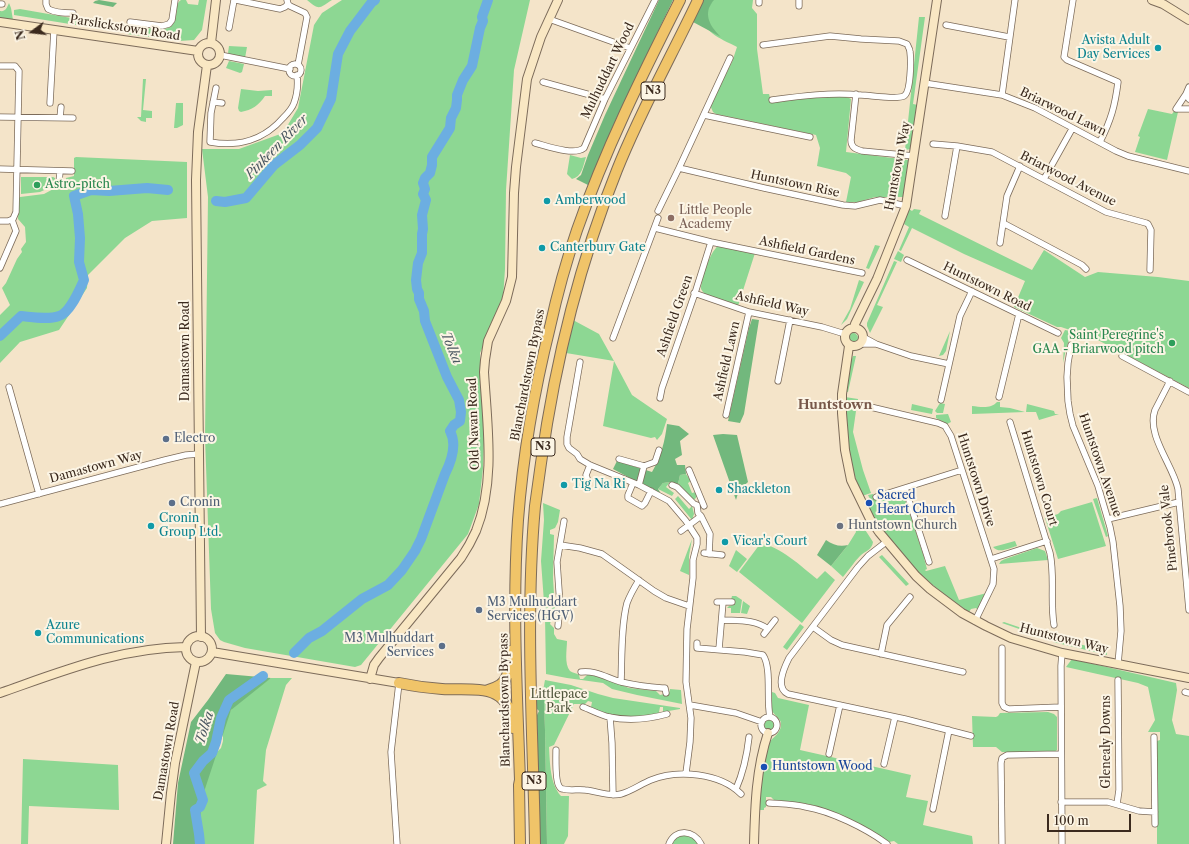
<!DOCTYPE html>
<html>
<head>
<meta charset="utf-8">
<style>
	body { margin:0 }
	#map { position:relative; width:1189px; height:844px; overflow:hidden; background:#f4e4c9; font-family:"Libre Caslon Text",serif }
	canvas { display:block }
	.north { position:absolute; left:12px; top:12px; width:40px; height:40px; -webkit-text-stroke:3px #fcf5e5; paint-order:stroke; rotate:255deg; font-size:11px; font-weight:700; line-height:16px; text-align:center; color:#3b2a1e }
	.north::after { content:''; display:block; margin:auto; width:14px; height:18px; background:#3b2a1e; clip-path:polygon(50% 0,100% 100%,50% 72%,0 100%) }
	.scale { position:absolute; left:1047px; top:814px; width:84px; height:18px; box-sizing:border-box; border:2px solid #3b2a1e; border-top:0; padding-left:5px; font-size:12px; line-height:14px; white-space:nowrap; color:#3b2a1e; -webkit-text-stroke:3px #fcf5e5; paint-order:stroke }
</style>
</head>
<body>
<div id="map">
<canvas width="1189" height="844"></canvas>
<div class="north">N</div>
<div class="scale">100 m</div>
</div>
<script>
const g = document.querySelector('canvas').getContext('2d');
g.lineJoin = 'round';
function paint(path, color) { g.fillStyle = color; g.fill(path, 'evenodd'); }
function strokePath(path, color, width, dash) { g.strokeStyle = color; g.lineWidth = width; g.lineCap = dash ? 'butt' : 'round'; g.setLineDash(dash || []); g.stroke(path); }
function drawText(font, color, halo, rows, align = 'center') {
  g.font = font + ' "Libre Caslon Text",serif'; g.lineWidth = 4; g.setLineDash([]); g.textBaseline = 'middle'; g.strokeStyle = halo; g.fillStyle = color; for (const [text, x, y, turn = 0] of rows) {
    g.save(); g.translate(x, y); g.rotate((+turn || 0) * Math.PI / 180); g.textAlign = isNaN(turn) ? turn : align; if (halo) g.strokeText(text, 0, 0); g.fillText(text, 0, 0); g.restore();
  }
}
paint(new Path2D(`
	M181,0H186L188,4L198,5L199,0H207L202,30L194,40L179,41L127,34L128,30C131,30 135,31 137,30C141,28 138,28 143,28C158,28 173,35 176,15C177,9 176,3 181,0Z
	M307,0H332C319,8 320,11 307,0Z
	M342,0H530L514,70L506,190L505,269L503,299L499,313L480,353L484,439L483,468L479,504L468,534L361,665L355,667L245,648L224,642L220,640L215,633L211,609L205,437L208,197L202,149H239L283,133L298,108L314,25L322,13Z
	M713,0H753L752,8L757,14V49L763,94H769L771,101C785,99 841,92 851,99L846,152L908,160L910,163L904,196L903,197H875L858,202H846L851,177L846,173L817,166L820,148L816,135L716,114L713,112L710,105L732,62L737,47C726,41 701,32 704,17C705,11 710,5 713,0Z
	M9,3L11,8L13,20L0,18V11C6,12 7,7 9,3Z
	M20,9L77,19L76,25L14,15V10Z
	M919,17H925L913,104L918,105L911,149L905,150Z
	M229,46L247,47L245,58L232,56L228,53Z
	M229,61L244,64L242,72L240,73L226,68Z
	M143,79H146L143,110L152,111V118H146V122L141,121L137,117H141Z
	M241,89L258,91L272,90V96H265C259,105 252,110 241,112L239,111L238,108Z
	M176,103H183V125L177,128H174Z
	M1148,109L1172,114L1175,110L1178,112L1167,160L1135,152L1140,137L1138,136Z
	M570,155L581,158L586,157C583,166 582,177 572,179L567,174Z
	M76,157L187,162V218L152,221L125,238L88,275L87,288L59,330L20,342L0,363V315L10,305L2,288L6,283L17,259L22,252L21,249L26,242L25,227L18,219L19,198L20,197L44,194L57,187H64L66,178L74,176V158Z
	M21,177H53L55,178V185L40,192L21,194Z
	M909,209L912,211L914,209L921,210L919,214L1032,270L1044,250L1085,277L1098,272L1158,277L1189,281V388L1094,338L1061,327H1057L1014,307L1025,281L964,254L912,228L901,251L899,250L909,227L904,224Z
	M875,245L880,246L869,269L866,268Z
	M718,246H720L755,253L738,306L705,294L703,292L701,289C701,279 710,252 718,246Z
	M898,251L904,255L901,262L894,259Z
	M894,261L897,262L877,305L883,307L870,333L867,326V323Z
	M859,280L864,282L847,319L841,325L850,309Z
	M573,320L599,334L614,361L632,395L667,419L662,434L657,440L655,437L651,438L603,426L614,361L566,353Z
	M1065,330L1070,331L1071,334L1066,349L1063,363L1064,343L1061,338Z
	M950,331L946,351L943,355L939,356Z
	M848 338a5 5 0 1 1 10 0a5 5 0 1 1-10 0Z
	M853,356H856L848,392H846L850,364Z
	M845,397L858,399V406L856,411L853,432L863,470L871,493L862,496C848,462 846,434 845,397Z
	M997,402H1000V407L1010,408L1025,412L972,414V406C981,407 991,409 997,402Z
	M940,403L945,404L943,413H937L935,411Z
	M912,404L933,409L932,414L911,410Z
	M1027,404L1054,411L1055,414H1059L1039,420L1036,412H1026Z
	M948,414L951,422L947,424L936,418V415Z
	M686,474L691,481L688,483L692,493L696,492L697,496L695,499L693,500L678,484L680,475Z
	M670,482L666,487L674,493L672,496L658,489L663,483Z
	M873,494L876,499L902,494L904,496L924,557V558L927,569L925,570L926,571L945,566L959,600L987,593L978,610L976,608L971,609L969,612C947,597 924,579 905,560C892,547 877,524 868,507L872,503L868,495Z
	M678,496L689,509L692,506L694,514L692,520L675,499Z
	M1097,498L1108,536L1106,537L1093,499Z
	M1092,502L1106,546L1058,559L1045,518L1058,514L1061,511Z
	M543,503L560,510L558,522L555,528L550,530V534L554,535L553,578L555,610V621H551L550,624L554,628V634L557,639L567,641C567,649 564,664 570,671C573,673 576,673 579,675L580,679H583L588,674H592L629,688L656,691L660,695L669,693L670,689L681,690L682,704L637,695L612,689L603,683L567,678L546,674L545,616L541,561L544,520Z
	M862,525L873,542C872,550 865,551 860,556C854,562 849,570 843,577L831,566L848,545L856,532L855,527Z
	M692,539L689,556V575L680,571Z
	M1015,541L1017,546C1009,548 999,554 993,547Z
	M760,544C778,544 803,568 817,579L825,571L835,580L802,623L739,572Z
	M1037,548L1045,551L1048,560L999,564L1001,561L1005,559Z
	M736,550L747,559L737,572L729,566Z
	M882,555L909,584L906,586L879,557Z
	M732,596H736L742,600L740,613H731V608H727L729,606L733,605V600H731Z
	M743,601L750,606L747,614L741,613Z
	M1004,622L1051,638V640L1002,623Z
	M800,624L804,627L787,650L783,647Z
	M1054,639L1107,650V655L1053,642Z
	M1072,659L1176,683L1177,690L1172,720L1176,734L1189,736V844H1157V741L1160,740V732H1148L1155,720L1148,687L1138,683L1066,667Z
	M271,678H292L286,685L266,750L263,781L267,785L257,790L254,844H202L200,832V800L205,764L221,748L223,741V731L226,719L237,699Z
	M545,680L571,685L598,694L613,698L680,708V709L663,712V707H660L659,712L658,714C639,718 608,718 591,707L592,702L588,701L585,704H574L554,745L549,747C550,763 550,784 561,796H569L568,836L564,844H547L545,730L544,700L542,696Z
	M772,692L775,693L778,698L809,705L800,750L911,775L906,797L928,801L923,825L972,836L973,844H898L894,841L889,842L882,837L863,826L819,807L807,804L774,800L771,797H766V807L764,808V810H758C760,789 761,767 768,746C770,738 780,735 781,726C782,719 776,717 772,711Z
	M1000,713L1048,712L1054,714L1057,717V750L1054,752H1002L996,747H973L972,716L996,717L998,716Z
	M764 725a5 5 0 1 1 10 0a5 5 0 1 1-10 0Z
	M23,759L118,765L119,810L29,806L28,844H21Z
	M684,835C691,835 695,839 698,844H672L676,838Z`), '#8dd793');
paint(new Path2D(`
	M99,0L117,3L113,7L93,3L95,1Z
	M659,0H673L617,117L588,185L576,179L581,175L588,155L605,115Z
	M704,0H714C712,2 710,6 709,8C705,20 714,30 721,37L693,22Z
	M752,319L759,320L744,414L740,423L728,421L749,328Z
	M667,424L679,426L689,434L680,441L682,455L675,459L677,465H685L686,474L680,475L678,484L670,482L663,483L658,489L660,492L658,493L613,469L617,461L652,472C661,457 665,441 667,424Z
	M723,434L737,435L748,482L739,490L736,500L713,435Z
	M826,540C833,545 840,547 848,545L831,566L817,555Z
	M226,674L271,678L231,710L201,801L200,844H173L178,783L191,722L208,700Z
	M541,694L544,700L545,730L547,844H539L538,831L540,822L538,814L537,715L539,711L537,709V697Z`), '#72b87d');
strokePath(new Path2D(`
	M216,201L225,202L246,198L274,165L300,145L317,128L331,99L338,54L350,31L372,2L375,0
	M0,336L21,316C32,317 48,320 59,316C70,313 79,291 84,280L79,262L80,238L78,214L74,196L91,190L109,191L147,188L168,190
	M294,653L309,638L322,631L362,599L388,585L402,570L415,551L421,539L445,474C451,462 457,444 450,431L454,425L460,421L461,412L459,400L447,377L425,321L424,311L419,299V293L417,289L416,280L418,263L422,253V234L423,229L422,215L426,200L423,194L425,189L423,183L425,178L430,173L432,165V157L450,128L451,118L456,108L457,100V95L463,80L472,66L480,28L483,21L482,17L488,0
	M200,844L199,834L195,810L200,807L203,800L194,773L203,761L212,753L216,742L221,718L229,700L263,676`), '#6caee1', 10);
const street = new Path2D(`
	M46,0V4L48,9C55,13 64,13 73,13
	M236,0L280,9L285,7L288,4
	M287,0L288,4L290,6L305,13L307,17L298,65
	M1073,0L1064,57L1067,60L1118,82C1115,106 1111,120 1100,142
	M759,3V0
	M0,4H2
	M799,6V0
	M549,19L630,48
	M130,22L162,26L169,24L172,20L175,0
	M946,25L1009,37
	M229,28L234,0
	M763,45L830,36L861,39L899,41L907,44C908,46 910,49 910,52C911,60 911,92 904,96C897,100 869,95 861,95C831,92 801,96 772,100
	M220,55L290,69
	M289 70a6 6 0 1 1 12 0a6 6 0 1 1-12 0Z
	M0,66H15L19,71L16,212L13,219L8,221H0
	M543,82L605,99
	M924,83L1002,95L1035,108L1116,151L1128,156L1189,171
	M1189,87L1186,94L1189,99
	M216,88L211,113L210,142C238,147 264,140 283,118C287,114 292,109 294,103C297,95 298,84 297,75
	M856,94L851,140C851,147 855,149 862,151L914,156
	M1186,94L1176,109H1189
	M1002,95L1015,0
	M213,102L222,103
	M50,103L54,30
	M704,115L810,137
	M0,117L73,118
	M60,118L61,107
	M535,143C547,146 574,156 584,148L605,99L655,0
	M933,144L957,146L992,152L1106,212L1146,223L1148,224L1151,230L1150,270
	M679,168L764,188L843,205L855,206L880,200L906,206
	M0,169L72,171
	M1044,179L1072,129
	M59,183L60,171
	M658,211L679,168L730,58
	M945,216L957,146
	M1003,223L1054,250L1082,265L1086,269
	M655,228L711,242L862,273
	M1000,243L1007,196L1020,166
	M907,260L1058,333
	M0,268L16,231L12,220
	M694,293L749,312L822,327L845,334
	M863,337L876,344
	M613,338L658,218
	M860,344H876L911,356L949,364
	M1071,345L1068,363L1067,377L1068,401L1070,414L1073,426L1098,486L1110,527L1113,542L1120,606L1121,631L1118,664
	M1122,356L1189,392
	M580,362L567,437V444L569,448L577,454L580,459L590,465L639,485L669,501L686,521L697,538V544L693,560V578L687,629L686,682L691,718L690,742L686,773
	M778,381L790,320
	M1170,381L1155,410C1146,435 1173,465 1178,489L1189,610
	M9,387L39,494
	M999,397L1019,314
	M660,398L662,388L695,293L711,242
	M941,400L960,316L972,291
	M862,405L938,423L945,426L951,436L994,569L993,584L975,621
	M726,415L749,312
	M1010,422L1050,553C1055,577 1050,601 1054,625
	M619,459L644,466
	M689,470L704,506
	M588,481L586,475L590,465
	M633,483L628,495V498L642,506L645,503L651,491
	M639,485L644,466L655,462L659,450
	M672,485L677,487L694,504L697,505L698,513L701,516L681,531
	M905,488L929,562
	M876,497L962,470
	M0,504L165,460L186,455L199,454
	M701,516L710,534L709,554
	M1108,519L1179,502
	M886,542L868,556L858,567L789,658C784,668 775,688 788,694L905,719L971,736
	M560,545L580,548L602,554L654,591L666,598L689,606
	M704,553L722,555
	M991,559L1047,541
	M717,602H732
	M722,620C738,621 754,619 768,629
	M558,626L560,605L557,562L564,521
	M813,627L831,640L842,645L963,672
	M764,634L775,620
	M697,643V648L745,652L763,655C772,668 766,700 770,717
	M1002,648V703L1004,707L1009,709L1061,707
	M719,649L723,602
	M1062,653L1061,666L1062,844
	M881,654L887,625L910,597
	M581,672C595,670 607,678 621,682C634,685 648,687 662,688H665L666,693
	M621,682C622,657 621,626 627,603C630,595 634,588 639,580
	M1185,692L1189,693
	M690,705L736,713L762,722
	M583,707C591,710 600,715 609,717C628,721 649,719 667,714
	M761 725a8 8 0 1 1 16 0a8 8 0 1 1-16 0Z
	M610,717L612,743L613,795
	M1154,737L1155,824
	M556,750C556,757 555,780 559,786C560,788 561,789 563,789C570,791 578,789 585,790C597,791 609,797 621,794C632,791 641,784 651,780C678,769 720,773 741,794
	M829,754L840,705
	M884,764L895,717
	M736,789C743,773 747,755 749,737
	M1061,802H1108L1139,811L1155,812
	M769,803C782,804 794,804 806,807C831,811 867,829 887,844
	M1117,804L1119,790L1118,680
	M933,809L949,730
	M397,844L391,752L399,683
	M669,844C675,828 694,830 701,844
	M1002,844L1001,763L1002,758L1007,755L1061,754`);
const secondary = new Path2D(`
	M1152,0L1163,4L1189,20
	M0,22L198,51
	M198 54a11 11 0 1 1 22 0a11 11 0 1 1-22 0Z
	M211,43L216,0
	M845 337a9 9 0 1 1 18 0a9 9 0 1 1-18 0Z
	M855,328V324L877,279L906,206L937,0
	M849,346L842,394V413L845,450L851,480L870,519L879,532L916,576L930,589L962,613L986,626L1011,638L1062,653L1189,678
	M186 649a13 13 0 1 1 26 0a13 13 0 1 1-26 0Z
	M201,637L196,180L198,132L207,65
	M212,652L399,683
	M370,679L374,665L379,658L461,558C467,549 472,540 476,531C496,481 487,424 484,372L485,360L488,341L506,301L512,277L514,193L516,167L527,79L541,37L558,0
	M0,693C63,671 119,648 186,647
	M166,844L171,793L175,763L196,662
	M754,844C755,807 756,769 768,733`);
const highway = new Path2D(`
	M399,683C413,686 428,688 442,689C476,691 510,681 513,728
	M488,690C492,689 497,687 500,685C510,678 510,662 510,651
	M520,844L519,785L520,780C517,693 512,606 518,520C523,455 534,391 550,327C557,295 566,262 577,230C605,150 642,75 680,0
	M535,844C533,731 525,619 535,506C537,492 539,477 541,463C555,363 579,264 617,170C640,112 671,57 698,0`);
strokePath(street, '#7c6b5a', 7);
strokePath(secondary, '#7c6b5a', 10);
strokePath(highway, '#7c6b5a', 12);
strokePath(street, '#fff', 5.5);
strokePath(secondary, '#f9e7c3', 8);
strokePath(highway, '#f0c469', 10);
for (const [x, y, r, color] of [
	[1158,48,4,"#0f9aa8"],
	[37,185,4,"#2e9e5b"],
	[547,201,4,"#0f9aa8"],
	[671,218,4,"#8d6e63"],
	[542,248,4,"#0f9aa8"],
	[1172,343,4,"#2e9e5b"],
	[166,439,4,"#5c6f8a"],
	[564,485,4,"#0f9aa8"],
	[719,490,4,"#0f9aa8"],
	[172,503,4,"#5c6f8a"],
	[869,503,4,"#1a4fb4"],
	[151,526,4,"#0f9aa8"],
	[840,526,4,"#6b7280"],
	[725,542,4,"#0f9aa8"],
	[479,610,4,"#5c6f8a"],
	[38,633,4,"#0f9aa8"],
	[442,646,4,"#5c6f8a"],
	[764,767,4,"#1a4fb4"]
]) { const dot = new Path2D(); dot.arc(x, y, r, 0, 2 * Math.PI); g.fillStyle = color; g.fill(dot); strokePath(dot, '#fcf5e5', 1.5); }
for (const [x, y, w] of [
	[653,91,24],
	[543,447,24],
	[534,781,24]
]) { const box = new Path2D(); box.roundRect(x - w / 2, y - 9, w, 18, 3); g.fillStyle = '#fcf5e5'; g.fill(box); strokePath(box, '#3b2a1e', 1); }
drawText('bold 11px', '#3b2a1e', null, [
	["N3",653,91],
	["N3",543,447],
	["N3",534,781]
]);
drawText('12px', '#3b2a1e', '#fcf5e5', [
	["Parslickstown Road",125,28,9],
	["Mulhuddart Wood",608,71,-64],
	["Briarwood Lawn",1063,112,26],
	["Huntstown Way",898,166,-79],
	["Briarwood Avenue",1068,179,27],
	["Huntstown Rise",795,184,12],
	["Ashfield Gardens",807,251,12],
	["Huntstown Road",987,287,26],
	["Ashfield Way",772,304,13],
	["Ashfield Green",675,316,-71],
	["Damastown Road",186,351,-90],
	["Ashfield Lawn",727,361,-77],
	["Blanchardstown Bypass",528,375,-79],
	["Old Navan Road",474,424,-92],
	["Huntstown Avenue",1100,465,71],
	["Damastown Way",96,467,-15],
	["Huntstown Court",1039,478,73],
	["Huntstown Drive",976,480,72],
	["Pinebrook Vale",1169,528,-96],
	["Huntstown Way",1064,639,14],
	["Blanchardstown Bypass",505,700,-91],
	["Glenealy Downs",1107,742,-90],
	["Damastown Road",167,751,-80]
]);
drawText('12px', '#0d838f', '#fcf5e5', [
	["Avista Adult",1150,41,"right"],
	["Day Services",1150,55,"right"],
	["Amberwood",555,201],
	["Canterbury Gate",550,248],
	["Tig Na Ri",572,485],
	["Shackleton",727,490],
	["Cronin",159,519],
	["Group Ltd.",159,533],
	["Vicar's Court",733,542],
	["Azure",46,626],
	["Communications",46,640]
], 'left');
drawText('12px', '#27864d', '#fcf5e5', [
	["Astro-pitch",45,185],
	["Saint Peregrine's",1164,336,"right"],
	["GAA - Briarwood pitch",1164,350,"right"]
], 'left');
drawText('12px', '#785e54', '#fcf5e5', [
	["Little People",679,211],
	["Academy",679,225]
], 'left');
drawText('12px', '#4e5e75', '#fcf5e5', [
	["Electro",174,439],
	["Cronin",180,503],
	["M3 Mulhuddart",487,603],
	["Services (HGV)",487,617],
	["M3 Mulhuddart",434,639,"right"],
	["Services",434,653,"right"]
], 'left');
drawText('12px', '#164399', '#fcf5e5', [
	["Sacred",877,496],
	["Heart Church",877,510],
	["Huntstown Wood",772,767]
], 'left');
drawText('12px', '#5b616d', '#fcf5e5', [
	["Huntstown Church",848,526]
], 'left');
drawText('12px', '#50553b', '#fcf5e5', [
	["Littlepace",559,695],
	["Park",559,709]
]);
drawText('italic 13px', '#4c5862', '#fcf5e5', [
	["Pinkeen River",277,147,-46],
	["Tolka",451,348,67],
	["Tolka",205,728,-73]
]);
drawText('bold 13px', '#775749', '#fcf5e5', [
	["Huntstown",835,405]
]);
</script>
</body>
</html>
